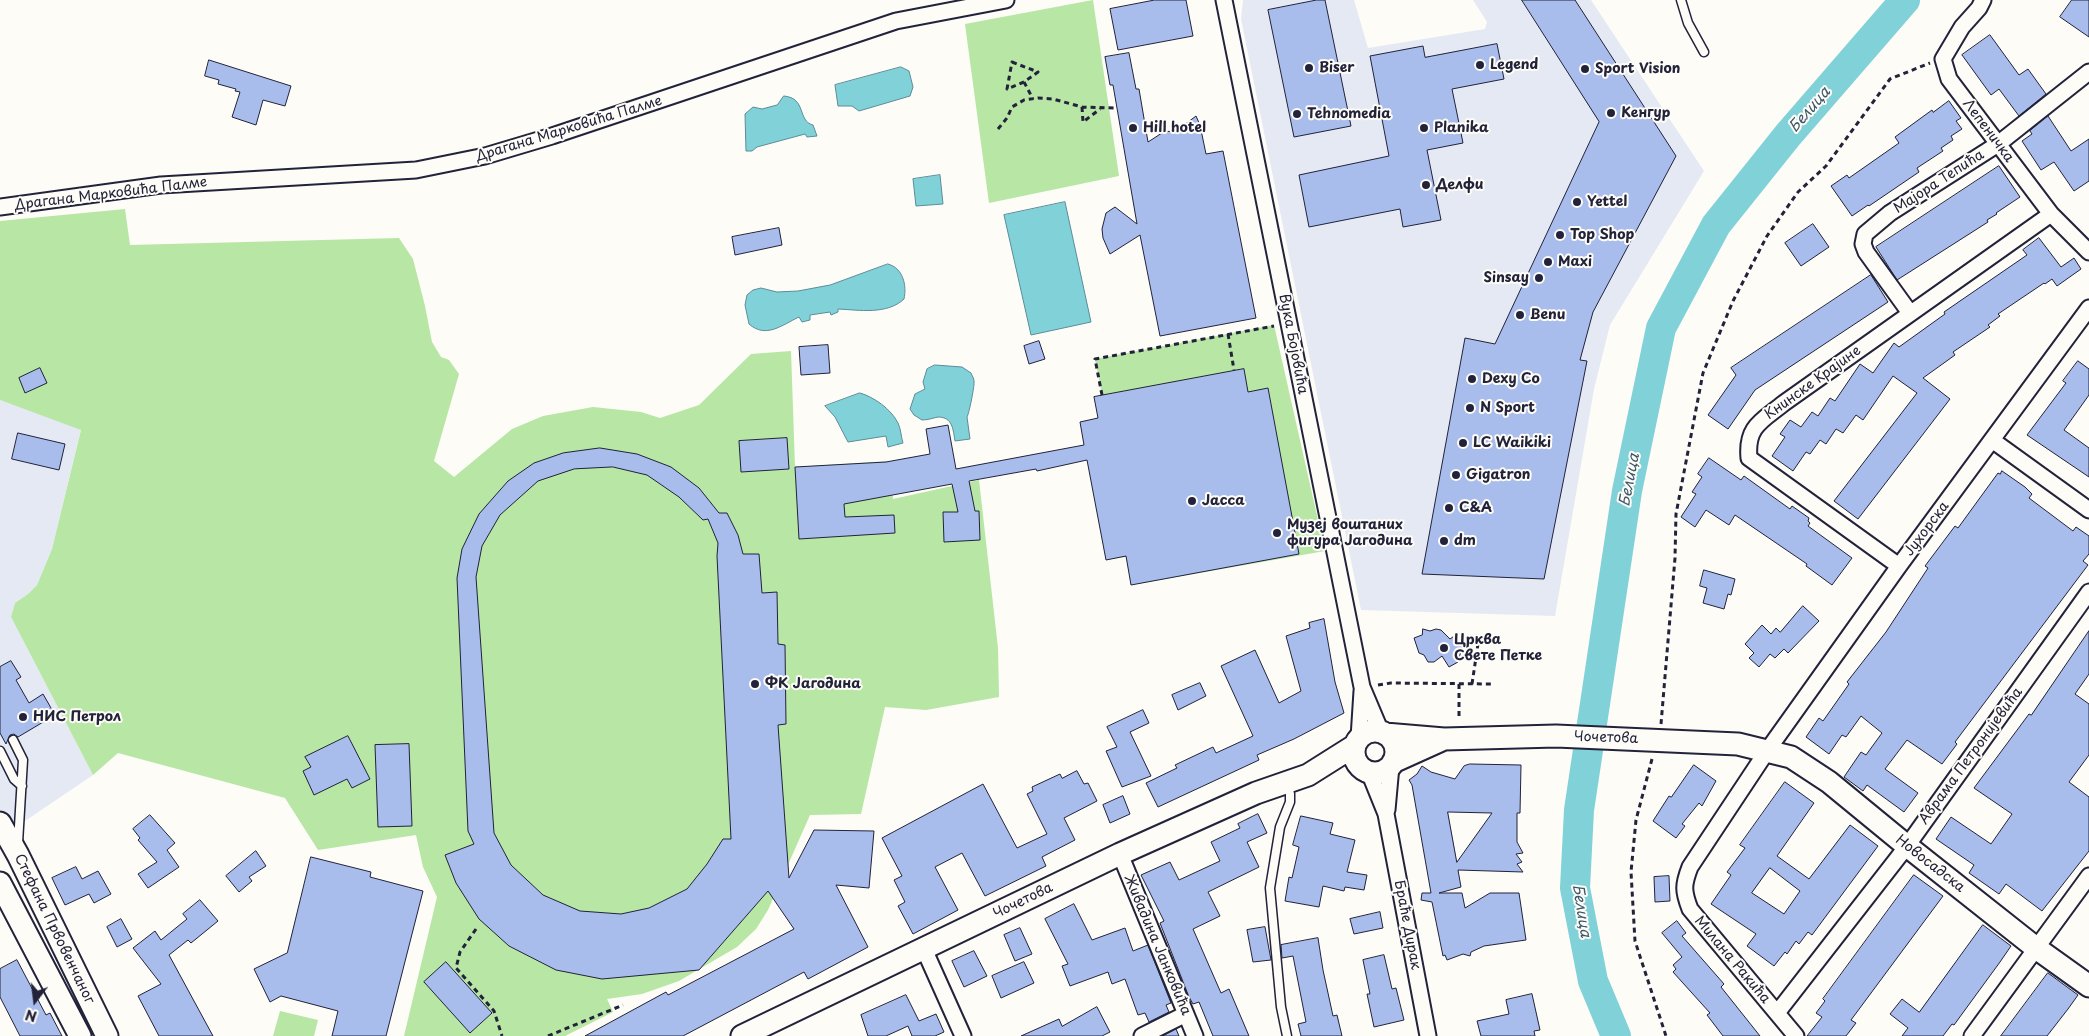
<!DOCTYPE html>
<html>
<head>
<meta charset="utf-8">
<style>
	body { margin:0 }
	#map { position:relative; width:2089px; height:1036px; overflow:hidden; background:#fdfcf7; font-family:"Playpen Sans",sans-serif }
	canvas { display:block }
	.north { position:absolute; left:10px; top:976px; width:50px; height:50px; -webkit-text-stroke:4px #fdfcf7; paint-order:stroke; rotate:195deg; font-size:14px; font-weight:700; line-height:20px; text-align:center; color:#22223b }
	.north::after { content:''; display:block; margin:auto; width:18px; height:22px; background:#22223b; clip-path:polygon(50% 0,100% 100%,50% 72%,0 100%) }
</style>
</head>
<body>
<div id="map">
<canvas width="2089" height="1036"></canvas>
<div class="north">N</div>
</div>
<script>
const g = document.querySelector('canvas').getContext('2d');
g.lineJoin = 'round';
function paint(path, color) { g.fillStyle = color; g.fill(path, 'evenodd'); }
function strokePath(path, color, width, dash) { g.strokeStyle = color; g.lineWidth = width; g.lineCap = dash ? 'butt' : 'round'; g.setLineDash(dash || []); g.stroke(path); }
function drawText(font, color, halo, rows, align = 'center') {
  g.font = font + ' "Playpen Sans",sans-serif'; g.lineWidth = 4; g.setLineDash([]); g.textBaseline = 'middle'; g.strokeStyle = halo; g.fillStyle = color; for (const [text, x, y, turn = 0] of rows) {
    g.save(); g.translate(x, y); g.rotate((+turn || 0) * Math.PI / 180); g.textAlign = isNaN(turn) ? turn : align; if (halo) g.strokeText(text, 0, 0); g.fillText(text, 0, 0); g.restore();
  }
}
paint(new Path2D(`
	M1243,0H1354L1368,48L1485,29L1487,22L1473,0H1591L1704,171L1610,325L1594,389L1555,616L1361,610L1241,19Z
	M0,400L81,429L52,549L37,585L28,594L15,603L11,617L93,775L25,821L21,850L0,809Z`), '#e4e9f4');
paint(new Path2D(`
	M1093,0L1119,176L989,203L965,24Z
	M125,209L130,245L399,238L413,259L425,306L432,342L441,357L449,360L459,374L434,461L454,477L512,429L543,416L593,407L641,412L660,418L699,405L751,354L791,351L795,467L890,461L893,499L979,480L998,648L999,697L926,710L885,707L861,814L810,815L768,910L756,929L737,947L679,981L642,994L607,999L613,1012L565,1036H404L437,897L423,867L416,835L318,850L285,798L118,753L93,775L11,617L15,603L28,594L37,585L52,549L81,430L0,400V221Z
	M1274,325L1325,551L1131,585L1126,557L1106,560L1080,422L1098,418L1094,397L1102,395L1095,359Z
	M280,1011L318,1020L314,1036H273Z`), '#b7e6a5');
const water = new Path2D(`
	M901,67L909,71L913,87L910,96L859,111L852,106H838L835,85Z
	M784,96C807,98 797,121 813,125L817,136L807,137L805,134L757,147L752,151H746L745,114L753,107L762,109L777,105Z
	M940,175L943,204L916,206L913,179Z
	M1065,202L1091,322L1031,335L1004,215Z
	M888,264C903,268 907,285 904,299C887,315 859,310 838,309V312L831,315L830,312L810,315V320L802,322L799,317C782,325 766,339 749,324L745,305L747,295L753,290L761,288L777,292L798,291L830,285Z
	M935,365L962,367L971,373C972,376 974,378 974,381C975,384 969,414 967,417L970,439L955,441C953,430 953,417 938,417C933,418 928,420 922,420L914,415L910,409L915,394L925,389L923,382L927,369Z
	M860,393C874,397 891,409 898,423C901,429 901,437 903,443L888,447L886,436L848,442L835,417L825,406Z`);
paint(water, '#81d2d8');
strokePath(water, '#5b8c99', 1);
strokePath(new Path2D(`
	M1616,1036L1593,981L1575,888L1579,810L1627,491L1661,328L1716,225L1788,135L1905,0`), '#81d2d8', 30);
const building = new Path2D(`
	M1155,0H1186L1193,36L1118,50L1110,9Z
	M1317,0H1325L1351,126L1294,137L1268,10Z
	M1522,0H1575L1676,156L1593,312L1580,360L1587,361L1544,579L1422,574L1465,338L1495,344L1599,122Z
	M2072,0H2089V37L2060,17Z
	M1990,35L2019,75L2028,69L2046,94L2019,116L1999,89L1991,95L1962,55Z
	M1497,44L1504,79L1452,89L1463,143L1427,150L1441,220L1403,227L1400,209L1309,227L1299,175L1389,156L1370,56L1423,46L1425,57Z
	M1129,53L1136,89H1139L1148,142L1165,131L1175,132L1196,116L1200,125L1206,154L1223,151L1256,318L1160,336L1140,235L1110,254L1103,238L1102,229L1106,213L1115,207L1137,224L1113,85H1110L1105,57Z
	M209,60L291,86L285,106L263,100L256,125L232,117L240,92L235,91L236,89L218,84L219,80L205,76Z
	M1949,101L1961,118L1956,121L1962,129L1951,136L1953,140L1941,148L1943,151L1917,168L1919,172L1869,206L1868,205L1852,216L1831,186L1847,175L1849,178L1899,143L1895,137L1932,110L1933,112Z
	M2048,116L2071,151L2089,139V181L2074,191L2054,162L2041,170L2022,141L2032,134L2030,131Z
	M1999,166L2020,197L1996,213L1997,214L1987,220L1988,222L1897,280L1876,247Z
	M1813,224L1829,247L1801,266L1785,243Z
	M779,228L782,245L735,255L732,237Z
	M2039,238L2061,267L2074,258L2081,269L2057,286L2052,279L2045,284L2044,283L1998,314L2000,316L1988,325L1990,327L1953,352L1955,355L1923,378L1950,399L1858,519L1834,501L1917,393L1893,376L1863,420L1856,415L1843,433L1836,429L1826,444L1820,440L1810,454L1806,452L1793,471L1772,456L1785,437L1780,434L1790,420L1801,427L1812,412L1818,416L1830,398L1835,401L1860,364L1873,373L1894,343L1899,347L1945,314L1944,312L2027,255L2023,250Z
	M1871,275L1888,302L1755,390L1728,429L1708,415L1736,375L1731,368Z
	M1039,341L1045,359L1029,364L1024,346Z
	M828,345L830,373L801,375L799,347Z
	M2078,361L2089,369V395L2064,430L2089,448V477L2027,435L2066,383L2063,381Z
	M40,368L47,383L25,393L19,378Z
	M1244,369L1248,392L1268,388L1299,554L1131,585L1126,556L1106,560L1087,460L1037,471L1036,469L969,481L975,511H979L980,540L944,542L943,512H958L952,484L844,504L845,517L894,515L895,533L799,539L795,467L886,462L930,454L926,429L948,425L956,469L1084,445L1080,422L1098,418L1094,397Z
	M18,433L65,444L59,470L12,459Z
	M787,438L789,469L741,472L739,441Z
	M600,448L637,454L671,467L699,488L719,513H727L738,535L743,554H759L762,593L777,592L778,644L785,645L786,724L778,725L789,878L814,830L874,831L869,888L836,885L868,947L808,979L804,972L683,1036H585L666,992L668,995L794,929L768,891L699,970L602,979L556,970L509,946L479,919L456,883L445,855L474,844L468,831L457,578L462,549L479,514L508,481L534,463L563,453ZM613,467L647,475L679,497L703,520L708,519L718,543L717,556L731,839H723L707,864L687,889L649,908L621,914L580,911L543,895L511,865L494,833L476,577L482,546L500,515L538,481L574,469Z
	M1709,458L1741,480L1744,476L1790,509L1792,506L1809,518L1808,521L1810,523L1808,526L1852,558L1832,585L1806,566L1807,564L1735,515L1729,525L1706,510L1695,527L1681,517L1696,494L1692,492L1702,477L1698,474Z
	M2002,471L2025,487L2032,494L2029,498L2073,531L2076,527L2089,536V554L2083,561L2088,565L1955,742L1957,744L1942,764L1907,740L1885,769L1918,793L1904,812L1867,785L1863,791L1844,777L1861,752L1866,755L1882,733L1861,716L1846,737L1842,735L1829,754L1806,737L1819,718L1823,721L1849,684L1847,682L1886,632L1928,568L1925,566L1955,526L1958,528L1998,473L2000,474Z
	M1704,570L1735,579L1731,595L1728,594L1724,609L1703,603L1707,588L1700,586Z
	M1803,606L1819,621L1788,653L1784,649L1775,658L1770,654L1759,667L1749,658L1754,653L1745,644L1762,625L1771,634L1776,628L1780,632Z
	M1324,619L1335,682L1344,713L1294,739L1257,755L1259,760L1158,807L1146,783L1177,768L1175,765L1213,747L1216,753L1253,736L1221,666L1255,650L1279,703L1301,691L1286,636L1310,628L1309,623Z
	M1423,629L1430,631L1436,629L1441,630L1450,639L1457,634L1464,640L1458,662L1449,667L1442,656L1434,662H1428L1424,655L1419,653L1414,638L1422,635Z
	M2089,631V674L2075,694L2089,704V755L2069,782L2089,797V851L2042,911L2006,884L1999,894L1969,873L1974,865L1936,839L1951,817L1991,844L2012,814L1974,788L2029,714L2031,715Z
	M11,661L21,677L16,680L29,703L43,694L55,715L18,737L14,734L10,735L6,744L0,733V667Z
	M1200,683L1206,696L1178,710L1172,695Z
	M1143,710L1149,723L1130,732L1151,776L1122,787L1106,751L1117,747L1107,727Z
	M348,736L370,779L352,788L347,779L314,795L303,771L311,767L305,757Z
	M409,744L412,826L378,827L375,745Z
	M1470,764L1521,765L1520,813H1517V842L1523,853L1516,854L1522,862L1517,864L1523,872L1458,870L1461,887L1439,893H1462L1465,908L1490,893H1519L1526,940L1484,946L1471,952L1470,956L1463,954L1447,960L1445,955L1443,956L1432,902L1421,900L1422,893H1431L1412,785L1409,780L1417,774L1422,766L1431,772L1455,779L1464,766ZM1448,812L1492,813L1457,862Z
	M1694,765L1716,781L1702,806L1699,803L1682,824L1685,826L1676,838L1653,821L1669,796L1671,797Z
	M1077,771L1084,784L1088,783L1097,801L1064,818L1075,840L1042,857L1046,866L985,896L962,853L935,867L958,910L913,934L898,906L905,902L894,880L902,876L882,838L983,784L1017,848L1047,834L1027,794L1033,791L1032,787L1060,774L1062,778Z
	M1785,782L1814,803L1777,856L1809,879L1850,825L1878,846L1812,935L1808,932L1799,944L1796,941L1787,954L1785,952L1774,966L1747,946L1756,934L1711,904L1731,875L1727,872L1745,848L1740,845ZM1770,868L1800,891L1784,914L1752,893Z
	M1123,796L1130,814L1110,823L1103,805Z
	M1258,814L1267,833L1247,842L1259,867L1208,892L1220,916L1193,929L1221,993L1229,989L1249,1036H1213L1199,1002L1193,1004L1189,997L1160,923L1164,921L1141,875L1170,862L1179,880L1220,861L1211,842L1240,828L1238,824Z
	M150,815L175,843L167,850L179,867L148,888L138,874L157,862L138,840L140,838L133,829Z
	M1301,816L1333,823L1330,834L1355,840L1347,872L1367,875L1364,890L1345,887L1344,891L1323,886L1319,907L1285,901L1289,877L1292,878L1299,847L1293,845Z
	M256,851L266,866L249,877L252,881L239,892L226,876Z
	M311,857L371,872L370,877L423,891L386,1036H332L338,1011L281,996L270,1002L254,969L287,953Z
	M76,867L82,879L98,871L111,894L94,903L89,894L65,905L52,878Z
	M1914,875L1943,896L1851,1020L1856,1023L1846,1036H1807L1822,1017L1816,1013L1825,1001L1823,999Z
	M1669,876L1670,901L1655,902L1654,877Z
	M200,900L218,921L191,943L188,940L169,955L213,1036H159L138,996L161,984L133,948L155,931L161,940L187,919L183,914Z
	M1074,904L1092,940L1125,928L1133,951L1148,945L1171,1003L1166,1005L1169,1012L1149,1022L1145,1013L1138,1015L1125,979L1112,984L1108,972L1070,986L1062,966L1068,964L1045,919Z
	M1380,912L1383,928L1354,934L1350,919Z
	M121,919L132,939L117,947L107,927Z
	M1677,921L1686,933L1682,936L1724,984L1721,987L1760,1036H1723L1707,1015L1710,1013L1673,972L1676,969L1673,965L1682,957L1662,933Z
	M1983,925L2011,946L2000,962L1954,1025L1952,1024L1943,1036H1902L1908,1028L1890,1014L1902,999L1919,1012Z
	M1265,927L1271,960L1253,962L1247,930Z
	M1020,928L1032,954L1015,961L1004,935Z
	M1318,938L1323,970L1333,1016L1337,1015L1342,1036H1301L1298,1024L1306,1022L1293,956L1282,958L1281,945Z
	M974,951L987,976L964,987L952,961Z
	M1384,955L1392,989L1396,988L1404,1020L1374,1027L1367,994H1370L1363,960Z
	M17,960L46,1015L50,1013L62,1036H20L0,997V969Z
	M446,962L492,1013L470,1033L424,982Z
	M1024,962L1034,983L1001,998L992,976Z
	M2048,973L2078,995L2068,1009L2047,1036H2001Z
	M1532,994L1540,1030L1534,1031L1535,1036H1481L1477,1021L1509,1014L1506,1000Z
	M906,995L919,1021L936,1014L944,1032L935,1036H912L908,1026L886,1036H868L861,1015Z
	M1097,1007L1110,1032L1102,1036H1021L1059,1019L1062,1026Z
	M1176,1029L1179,1036H1163Z`);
paint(building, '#a9bdec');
strokePath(building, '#22223b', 1);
const lane = new Path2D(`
	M1681,0L1688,23L1704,52
	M13,740L23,760L18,843
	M0,751L14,779L22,786
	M1287,1036L1281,1007L1270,888L1280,827L1290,802V794L1287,784`);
const street = new Path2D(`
	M1224,0L1362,687L1381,732
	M1983,0L1979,8L1962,27L1943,59L1949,79L2051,214L2089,252
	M0,207L161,185L416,170L485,156L552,136L896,21L1006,0
	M1910,313L1866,252L1863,244L1865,234L1890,213L1998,144L2089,72
	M1992,440L2089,510
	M1899,566L1749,458C1746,426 1762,421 1784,403L2051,214
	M1359,738L1362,691
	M1369,772L1386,814L1428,1036
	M1387,810L1391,766
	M1120,854L1195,1036
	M924,949L963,1036
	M1777,1013L1907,846L2089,592
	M1142,1036L1186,1014
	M1796,1036L1690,909C1683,891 1683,885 1690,867L1767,751L1899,566L2089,308
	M1972,1036L2089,876`);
const secondary = new Path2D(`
	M1354 752a21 21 0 1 1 42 0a21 21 0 1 1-42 0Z
	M1385,734L1444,739L1556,736L1738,744L1791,757L1829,782L1907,846L2036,948L2089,986
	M1393,762L1444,739
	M0,823L18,855L107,1036
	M0,883L80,1036
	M742,1036L1120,854L1256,793L1308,775L1354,746`);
strokePath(lane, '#22223b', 11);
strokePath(street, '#22223b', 19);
strokePath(secondary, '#22223b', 25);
strokePath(new Path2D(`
	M1012,62L1038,72L1024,82L1007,89Z
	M1024,82L1033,99
	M1082,107L1083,122L1100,109
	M998,129L1007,118L1012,107L1024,100L1038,98L1053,99L1082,107L1117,108
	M1228,334L1234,370
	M1102,395L1095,359L1274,326
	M1459,684V720
	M1472,684L1478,644
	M1378,685L1391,683L1494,684
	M1661,724L1675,558L1676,514L1703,373L1733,301L1767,236L1798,192L1826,166L1890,79L1930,63
	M1652,759L1636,820L1631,872L1635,941L1666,1036
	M476,929L460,952L456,968L494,1011L502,1036
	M548,1036L623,1005`), '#22223b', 3, [5, 4]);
strokePath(lane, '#fdfcf7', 8);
strokePath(street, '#fdfcf7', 15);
strokePath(secondary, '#fdfcf7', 21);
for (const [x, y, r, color] of [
	[1480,65,5,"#22223b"],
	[1309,68,5,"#22223b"],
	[1585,69,5,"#22223b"],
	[1611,113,5,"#22223b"],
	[1297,114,5,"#22223b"],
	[1133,128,5,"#22223b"],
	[1424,128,5,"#22223b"],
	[1426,185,5,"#22223b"],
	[1577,202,5,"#22223b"],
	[1560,235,5,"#22223b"],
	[1548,262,5,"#22223b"],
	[1539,278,5,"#22223b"],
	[1520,315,5,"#22223b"],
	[1472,379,5,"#22223b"],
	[1470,408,5,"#22223b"],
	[1463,443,5,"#22223b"],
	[1456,475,5,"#22223b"],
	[1192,501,5,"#22223b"],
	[1449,508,5,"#22223b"],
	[1277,533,5,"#22223b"],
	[1444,541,5,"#22223b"],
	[1444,648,5,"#22223b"],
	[755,684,5,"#22223b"],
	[23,717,5,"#22223b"]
]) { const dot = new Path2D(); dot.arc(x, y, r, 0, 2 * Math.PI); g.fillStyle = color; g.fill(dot); strokePath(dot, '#fdfcf7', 2); }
drawText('bold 14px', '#22223b', '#fdfcf7', [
	["Legend",1490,65],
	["Biser",1319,68],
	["Sport Vision",1595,69],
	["Кенгур",1621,113],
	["Tehnomedia",1307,114],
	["Hill hotel",1143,128],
	["Planika",1434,128],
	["Делфи",1436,185],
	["Yettel",1587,202],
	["Top Shop",1570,235],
	["Maxi",1558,262],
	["Sinsay",1529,278,"right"],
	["Benu",1530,315],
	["Dexy Co",1482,379],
	["N Sport",1480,408],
	["LC Waikiki",1473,443],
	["Gigatron",1466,475],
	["Јасса",1202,501],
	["C&A",1459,508],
	["Музеј воштаних",1287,525],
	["фигура Јагодина",1287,541],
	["dm",1454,541],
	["Црква",1454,640],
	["Свете Петке",1454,656],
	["ФК Јагодина",765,684],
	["НИС Петрол",33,717]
], 'left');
drawText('14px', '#22223b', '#fdfcf7', [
	["Драгана Марковића Палме",569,129,-17],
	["Лепеничка",1988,131,53],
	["Мајора Тепића",1939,182,-33],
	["Драгана Марковића Палме",111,194,-7],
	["Вука Бојовића",1293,344,79],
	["Книнске Крајине",1813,383,-36],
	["Јухорска",1927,529,-53],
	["Чочетова",1606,738,2],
	["Аврама Петронијевића",1971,756,-54],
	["Новосадска",1930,864,38],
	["Чочетова",1023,901,-26],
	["Браће Дирак",1407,925,79],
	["Стефана Првовенчаног",54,929,64],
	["Живадина Јанковића",1157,945,67],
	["Милана Ракића",1732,960,50]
]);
drawText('italic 15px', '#3e576a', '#fdfcf7', [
	["Белица",1810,110,-49],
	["Белица",1630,480,-79],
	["Белица",1581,911,81]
]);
</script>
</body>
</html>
